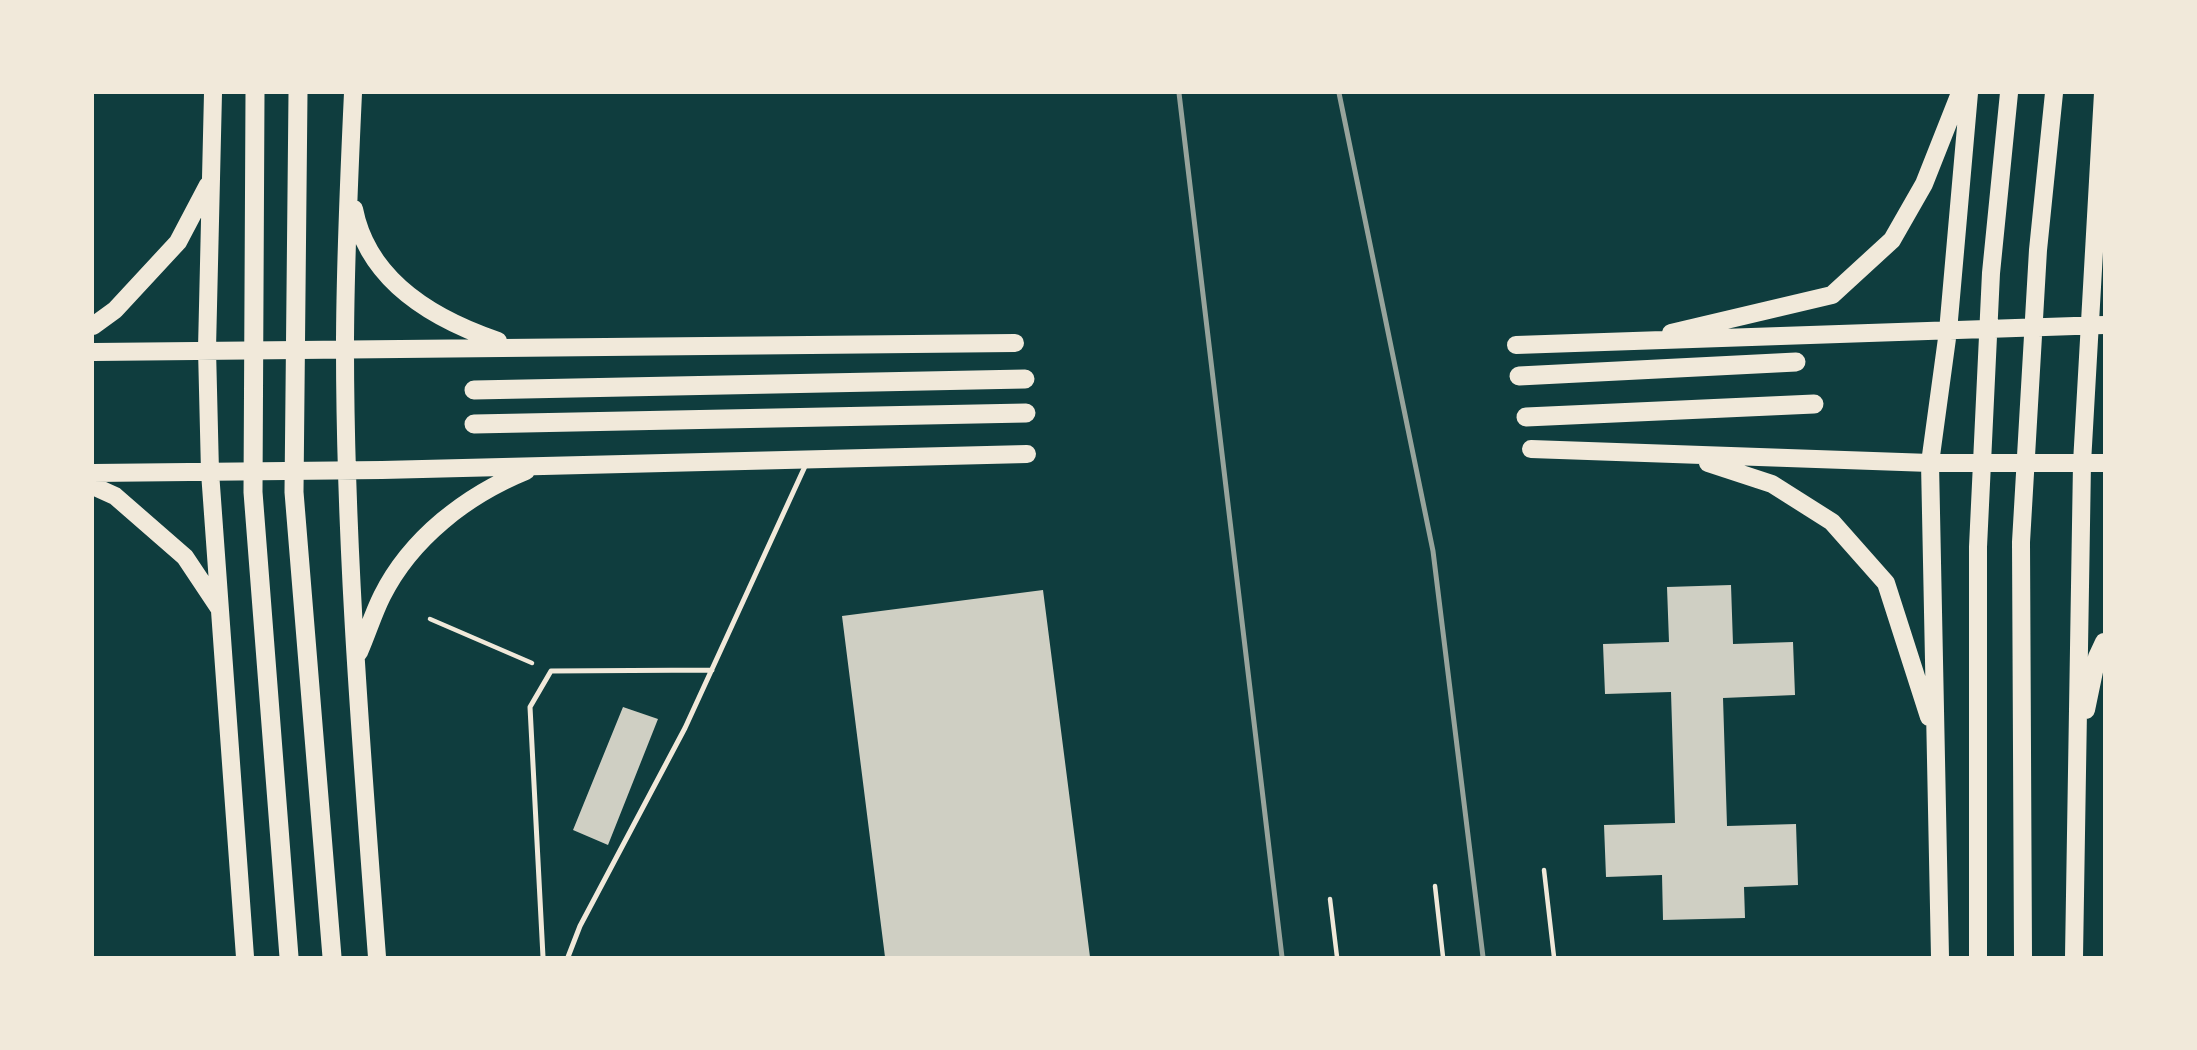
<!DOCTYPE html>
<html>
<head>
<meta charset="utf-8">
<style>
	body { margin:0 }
	#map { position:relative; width:2197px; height:1050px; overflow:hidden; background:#0f3d3e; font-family:"Sofia Sans Condensed",sans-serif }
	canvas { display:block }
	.frame { position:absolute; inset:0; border:94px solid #f1e9da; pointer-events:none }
</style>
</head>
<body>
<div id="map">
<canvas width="2197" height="1050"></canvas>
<div class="frame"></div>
</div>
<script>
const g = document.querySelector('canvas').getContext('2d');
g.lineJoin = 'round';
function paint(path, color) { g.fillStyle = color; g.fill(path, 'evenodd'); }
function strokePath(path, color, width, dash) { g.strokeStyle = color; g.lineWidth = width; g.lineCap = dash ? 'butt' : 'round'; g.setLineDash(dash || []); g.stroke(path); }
paint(new Path2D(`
	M1731,585L1733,644L1793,642L1795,695L1723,698L1727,826L1796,824L1798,885L1744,887L1745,918L1663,920L1662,875L1606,877L1604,825L1675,823L1671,692L1605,694L1603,644L1669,642L1667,587Z
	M1043,590L1090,957H885L842,616Z
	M623,707L658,719L608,845L573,830Z`), '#cfcfc3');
strokePath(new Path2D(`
	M430,619L532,663
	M1544,870L1554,957
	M1435,886L1443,957
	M1330,899L1337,957`), '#f1e9da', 4.5);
strokePath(new Path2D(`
	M543,957L530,707L551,671L712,670
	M568,957L580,926L685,728L807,462`), '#f1e9da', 5);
strokePath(new Path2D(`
	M213,93L207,349L210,472L245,957
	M353,93C349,178 345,263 345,348C345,551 362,755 377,957
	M354,209C368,281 433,319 498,341
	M93,326L115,310L178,242L208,185
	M1671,333L1832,295L1892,240L1924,184L1960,93
	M1516,345L2104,325
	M93,352L1015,343
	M1531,449L1930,463H2104
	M1708,463L1772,484L1832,522L1886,583L1929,717
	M93,473L382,470L1027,454
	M93,486L115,496L185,557L219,608
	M359,652C367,634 373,614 382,596C411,538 467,495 526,471
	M2086,710L2097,657L2104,642
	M1940,957L1930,463L1948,331L1969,93
	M1978,957V547L1991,273L2009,93
	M2023,957L2021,542L2038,250L2054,93
	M2074,957L2082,463L2103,93`), '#f1e9da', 18);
strokePath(new Path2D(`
	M255,93L253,492L289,957
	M298,93L294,492L332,957
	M1519,376L1796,362
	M474,390L1025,379
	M1526,417L1814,404
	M474,424L1026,413`), '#f1e9da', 19);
strokePath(new Path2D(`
	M1179,93L1282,957
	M1339,93L1433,551L1483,957`), '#97a49c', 5);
</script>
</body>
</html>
